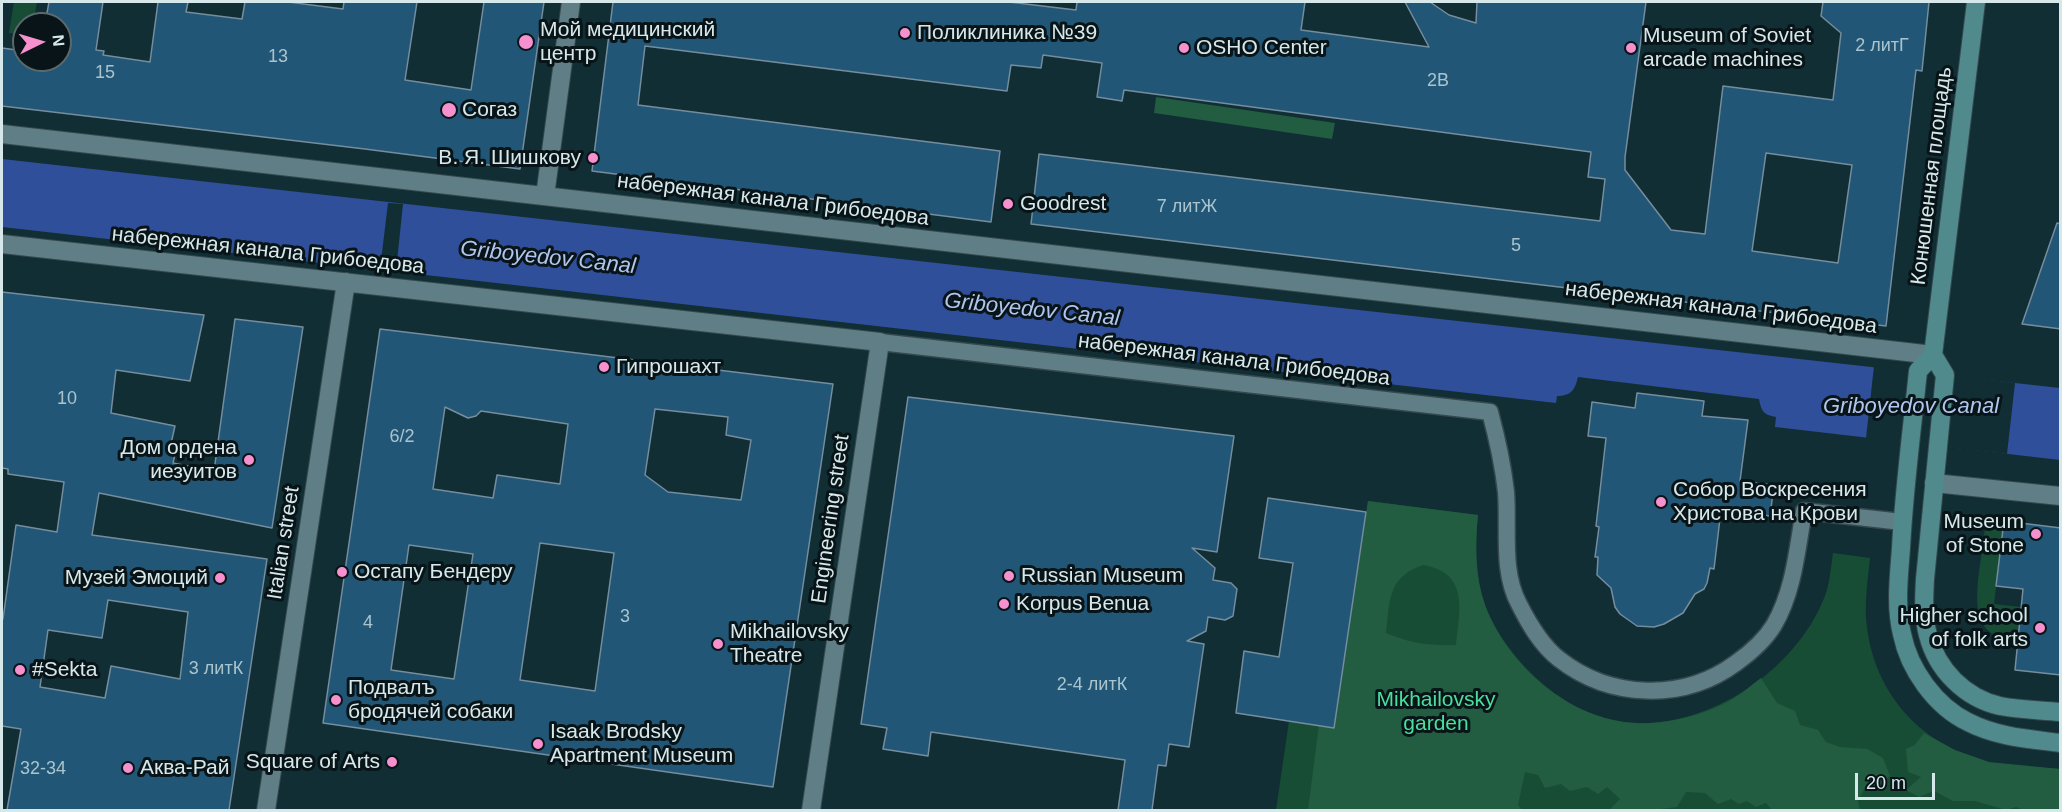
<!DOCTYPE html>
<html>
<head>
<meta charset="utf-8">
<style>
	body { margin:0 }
	#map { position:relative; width:2062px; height:812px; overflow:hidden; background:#102e34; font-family:Arial,sans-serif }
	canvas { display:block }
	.frame { position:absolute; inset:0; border:3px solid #d7e8eb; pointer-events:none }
	.north { position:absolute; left:12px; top:12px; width:60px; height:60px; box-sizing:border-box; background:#081417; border:2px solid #5b696c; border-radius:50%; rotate:85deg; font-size:16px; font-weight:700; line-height:24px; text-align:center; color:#d7e8eb }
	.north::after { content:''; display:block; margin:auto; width:21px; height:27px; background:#f690cf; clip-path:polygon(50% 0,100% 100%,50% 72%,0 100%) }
	.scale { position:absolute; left:1855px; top:773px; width:80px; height:27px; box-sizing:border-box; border:3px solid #d7e8eb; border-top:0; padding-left:8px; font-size:18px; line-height:21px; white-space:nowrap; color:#d7e8eb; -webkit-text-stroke:4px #081417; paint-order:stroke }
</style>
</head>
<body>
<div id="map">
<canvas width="2062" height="812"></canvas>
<div class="frame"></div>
<div class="north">N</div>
<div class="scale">20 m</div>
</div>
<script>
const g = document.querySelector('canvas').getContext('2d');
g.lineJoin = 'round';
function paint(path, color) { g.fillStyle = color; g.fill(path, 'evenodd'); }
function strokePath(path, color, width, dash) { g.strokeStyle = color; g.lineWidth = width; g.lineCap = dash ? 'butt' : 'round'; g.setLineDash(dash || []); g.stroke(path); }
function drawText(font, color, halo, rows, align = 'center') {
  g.font = font + ' Arial,sans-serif'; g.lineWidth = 6; g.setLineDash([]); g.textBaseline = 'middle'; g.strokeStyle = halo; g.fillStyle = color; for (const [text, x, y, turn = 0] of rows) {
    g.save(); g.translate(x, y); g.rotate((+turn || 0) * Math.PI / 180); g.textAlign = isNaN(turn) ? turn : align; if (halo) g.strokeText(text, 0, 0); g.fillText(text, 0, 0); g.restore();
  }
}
paint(new Path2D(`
	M14,2H37L33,24H24V35L9,33Z
	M1368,501L1478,515C1475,545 1475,576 1485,605C1504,655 1558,709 1612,720C1696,738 1797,674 1826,593C1830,581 1831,566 1833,553L1870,558C1868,578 1865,598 1866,618C1871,689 1918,744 1987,762C2010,767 2037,767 2060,769V810H1276L1289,721L1334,728Z
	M1986,519L2004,521L1994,604L2021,607L2017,644C1974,635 1975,608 1979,571C1982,554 1984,536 1986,519Z`), '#184d35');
paint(new Path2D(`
	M1156,97L1335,123L1332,139L1154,113Z
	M1368,501L1478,515C1475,545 1475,576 1485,605C1508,666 1569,719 1635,723C1666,725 1704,715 1731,700C1742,694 1751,685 1761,678L1777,703L1795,711L1800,725L1818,730L1826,742L1840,747L1867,749L1883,758L1890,776L1879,786L1864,789L1858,801L1860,810H1772L1766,803L1756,807L1747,801L1739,804L1731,799L1718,804L1705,793L1686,792L1677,807L1653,810H1609L1620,799L1607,787L1598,794L1587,787L1570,791L1561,784L1545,788L1538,775L1525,772L1518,805L1522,810H1308L1319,725L1334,727ZM1423,565C1469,573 1460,609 1456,645C1430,646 1409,643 1386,633C1390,601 1387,577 1423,565Z
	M1924,733L1955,750L1989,762L2060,769V810H2024L2016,807L2006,810L1975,801H1953L1934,791L1919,797L1906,790L1921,777L1908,772L1906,749L1915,745Z`), '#225c41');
paint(new Path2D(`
	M2,159L2060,388V460L1775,427L1776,417C1763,415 1761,410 1759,399L1578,377C1575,390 1571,396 1557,396L1556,403L2,227Z`), '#304f9a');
paint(new Path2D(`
	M388,203L403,204L396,271L380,269Z
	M1874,366L2015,383L2007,454L1866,438Z`), '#102e34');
const building = new Path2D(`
	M49,2H103L96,50L104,51L103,55L150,62L158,2H188L186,12L242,19L245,2H288L343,9L344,2H417L405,80L471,90L484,2H544L520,169L365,149L2,106V48L24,51V60H60V24H45Z
	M613,2H1009L1076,10L1077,2H1305L1301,30L1429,47L1405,2H1430L1449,15L1476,23L1477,2H1646L1625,157V170L1671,230L1705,234L1723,86L1833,100L1841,33L1821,16L1823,2H1929L1922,71L1916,70L1886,326L1031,224L1039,154L1600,221L1605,179L1588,177L1591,152L1124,90L1122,101L1097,97L1102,63L1043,55L1041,68L1011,65L1007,91L645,46L638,105L1000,151L991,222L592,171ZM1766,153L1852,165L1838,263L1752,251Z
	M2057,223L2061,224V329L2022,324Z
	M2,292L204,315L190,381L116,370L111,413L175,426L170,448L176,450L173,463L214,471L235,319L303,327L272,528L99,493L92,535L267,559L229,810H7L21,729L2,726V619H3L16,525L57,532L64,482L8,474V469L2,468ZM108,600L188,612L180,679L111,666L105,698L40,687L48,630L102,638Z
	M380,329L833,384L773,787L323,723ZM445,407L468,418L476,416L481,411L568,424L560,484L497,475L493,498L433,489ZM655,409L728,417L726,435L751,440L741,500L668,492L645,475ZM540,543L614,553L595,691L520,680ZM409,545L473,554L454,679L391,670Z
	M1637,393L1704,401L1702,416L1748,420L1740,481L1774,485L1770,516L1721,510L1714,569L1710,568L1707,583L1704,589L1695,594L1683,613L1664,624L1654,627L1637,626L1620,614L1615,607L1611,588L1597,575L1598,557H1595L1599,527L1596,526L1606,438L1588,436L1592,402L1635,408Z
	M908,397L1234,436L1217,552L1192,548L1215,568L1213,580L1231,583L1237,589L1233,616L1225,620L1208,617L1206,631L1187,641L1204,644L1189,747L1169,744L1166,766L1158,765L1152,810H1118L1125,760L931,732L928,756L883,749L887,728L861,724Z
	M1268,498L1366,512L1334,728L1236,713L1244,651L1279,657L1293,563L1259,558Z
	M2004,521L2061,528V675L2015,670L2023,589L1996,586Z`);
paint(building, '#215676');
strokePath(building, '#768d9e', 1.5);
const pedestrian = new Path2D(`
	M880,342L1490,412C1497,438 1503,465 1506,492C1509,528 1501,571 1519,604C1529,624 1541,645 1559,659C1610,699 1683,702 1736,663C1750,653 1765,640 1774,625C1794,591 1797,549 1804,511L1902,522`);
const minor = new Path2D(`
	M2,134L1933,355
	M545,196L571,2
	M2,244L880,342L811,810
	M1934,483L2060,496
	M266,810L346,282`);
const secondary = new Path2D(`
	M1933,355L1918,371C1912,430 1904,489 1901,548C1899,576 1895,606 1902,634C1909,669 1935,706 1968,722C1997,737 2029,739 2060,743
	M1933,355L1945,375L1925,579C1924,597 1923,617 1928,635C1937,670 1965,698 2000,706C2020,710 2041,710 2060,712
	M1933,355L1976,2`);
strokePath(pedestrian, '#34484d', 19);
strokePath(minor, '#34484d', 20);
strokePath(secondary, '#34484d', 20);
strokePath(pedestrian, '#5f7e85', 16);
strokePath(minor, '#5f7e85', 18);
strokePath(secondary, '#508a8c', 18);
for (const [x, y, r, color] of [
	[905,33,6,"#f690cf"],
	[526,42,8,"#f690cf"],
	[1184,48,6,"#f690cf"],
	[1631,48,6,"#f690cf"],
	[449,110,8,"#f690cf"],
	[593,158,6,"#f690cf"],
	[1008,204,6,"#f690cf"],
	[604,367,6,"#f690cf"],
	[249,460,6,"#f690cf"],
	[1661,502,6,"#f690cf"],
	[2036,534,6,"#f690cf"],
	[342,572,6,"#f690cf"],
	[1009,576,6,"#f690cf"],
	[220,578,6,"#f690cf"],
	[1004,604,6,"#f690cf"],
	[2040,628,6,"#f690cf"],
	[718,644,6,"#f690cf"],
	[20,670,6,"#f690cf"],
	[336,700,6,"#f690cf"],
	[538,744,6,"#f690cf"],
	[392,762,6,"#f690cf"],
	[128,768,6,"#f690cf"]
]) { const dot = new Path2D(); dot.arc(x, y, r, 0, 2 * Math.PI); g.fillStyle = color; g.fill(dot); strokePath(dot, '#081417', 2); }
drawText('18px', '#aac4ce', null, [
	["2 литГ",1882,46],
	["13",278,57],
	["15",105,73],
	["2В",1438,81],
	["7 литЖ",1187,207],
	["5",1516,246],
	["10",67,399],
	["6/2",402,437],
	["3",625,617],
	["4",368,623],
	["3 литК",216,669],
	["2-4 литК",1092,685],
	["32-34",43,769]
]);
drawText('21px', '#d7e8eb', '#081417', [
	["Мой медицинский",540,30],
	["центр",540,54],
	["Поликлиника №39",917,33],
	["Museum of Soviet",1643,36],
	["arcade machines",1643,60],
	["OSHO Center",1196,48],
	["Согаз",462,110],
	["В. Я. Шишкову",581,158,"right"],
	["Goodrest",1020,204],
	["Гипрошахт",616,367],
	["Дом ордена",237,448,"right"],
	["иезуитов",237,472,"right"],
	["Собор Воскресения",1673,490],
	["Христова на Крови",1673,514],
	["Museum",2024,522,"right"],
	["of Stone",2024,546,"right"],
	["Остапу Бендеру",354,572],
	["Russian Museum",1021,576],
	["Музей Эмоций",208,578,"right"],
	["Korpus Benua",1016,604],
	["Higher school",2028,616,"right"],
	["of folk arts",2028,640,"right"],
	["Mikhailovsky",730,632],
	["Theatre",730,656],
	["#Sekta",32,670],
	["Подвалъ",348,688],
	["бродячей собаки",348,712],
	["Isaak Brodsky",550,732],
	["Apartment Museum",550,756],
	["Square of Arts",380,762,"right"],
	["Аква-Рай",140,768]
], 'left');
drawText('21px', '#d7e8eb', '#081417', [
	["Конюшенная площадь",1932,176,-83],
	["набережная канала Грибоедова",773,200,7],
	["набережная канала Грибоедова",268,251,6],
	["набережная канала Грибоедова",1721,308,7],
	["набережная канала Грибоедова",1234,360,7],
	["Engineering street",831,519,-82],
	["Italian street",284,543,-81]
]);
drawText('21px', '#4adf9d', '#081417', [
	["Mikhailovsky",1436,700],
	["garden",1436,724]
]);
drawText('italic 22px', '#b1c6ef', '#081417', [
	["Griboyedov Canal",548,258,6],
	["Griboyedov Canal",1032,310,6],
	["Griboyedov Canal",1911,407]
]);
</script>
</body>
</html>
